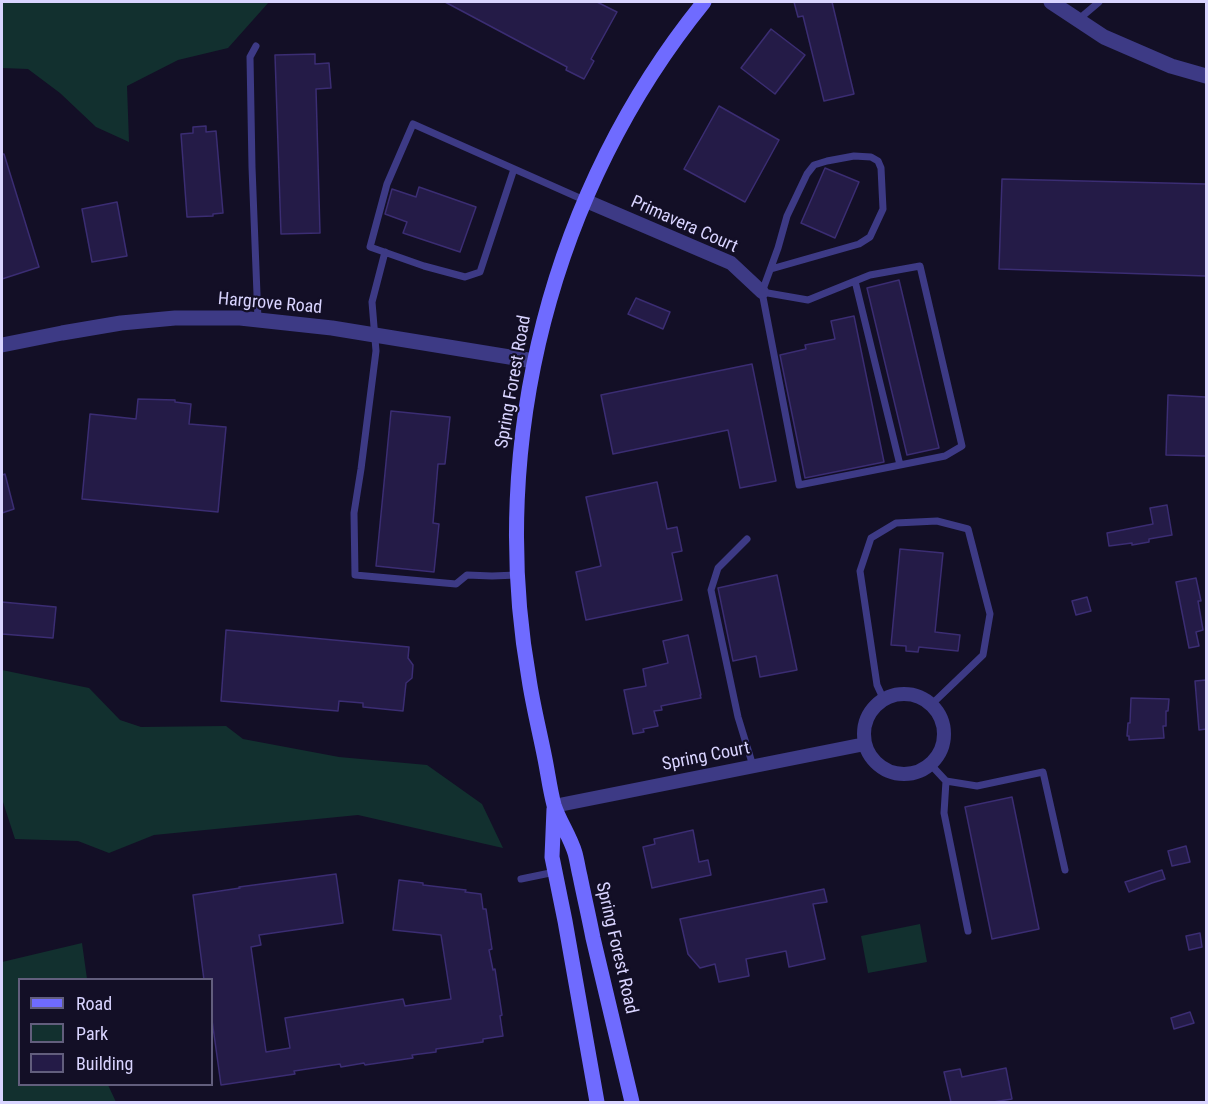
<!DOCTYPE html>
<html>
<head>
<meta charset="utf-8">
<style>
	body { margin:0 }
	#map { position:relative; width:1208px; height:1104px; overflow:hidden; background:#130f26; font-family:"Roboto Condensed",sans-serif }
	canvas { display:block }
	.frame { position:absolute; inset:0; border:3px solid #d9d4ff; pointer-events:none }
	.legend { position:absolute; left:18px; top:978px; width:195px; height:108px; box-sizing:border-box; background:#130f26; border:2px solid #625e7d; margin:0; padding:8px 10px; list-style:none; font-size:18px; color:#d9d4ff }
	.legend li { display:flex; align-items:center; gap:12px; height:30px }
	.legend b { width:30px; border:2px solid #625e7d }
</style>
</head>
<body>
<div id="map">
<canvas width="1208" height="1104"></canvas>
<div class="frame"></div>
<ul class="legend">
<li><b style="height:8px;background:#6f6bff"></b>Road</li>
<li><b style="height:16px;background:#12302f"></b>Park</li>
<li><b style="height:16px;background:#241b47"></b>Building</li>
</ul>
</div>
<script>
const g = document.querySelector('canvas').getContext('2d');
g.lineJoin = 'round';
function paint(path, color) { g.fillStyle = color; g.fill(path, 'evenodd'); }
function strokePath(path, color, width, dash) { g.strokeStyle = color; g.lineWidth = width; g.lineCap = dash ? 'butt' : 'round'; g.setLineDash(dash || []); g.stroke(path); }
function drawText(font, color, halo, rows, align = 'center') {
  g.font = font + ' "Roboto Condensed",sans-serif'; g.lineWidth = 4.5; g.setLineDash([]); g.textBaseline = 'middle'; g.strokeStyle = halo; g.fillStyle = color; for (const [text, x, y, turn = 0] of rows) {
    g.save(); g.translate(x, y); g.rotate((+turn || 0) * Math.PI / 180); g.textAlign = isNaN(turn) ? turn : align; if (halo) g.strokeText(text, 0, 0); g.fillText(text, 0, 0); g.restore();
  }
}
paint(new Path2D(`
	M2,2H269L228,48L178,60L127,86L129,142L96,127L60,93L28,69L2,68Z
	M2,670L89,688L120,720L141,727L226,726L243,739L339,757L427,765L482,804L503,848L358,815L154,835L109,853L78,841L15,839L2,799Z
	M920,924L927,962L868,973L861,936Z
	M82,943L87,979L20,980V1084L108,1085L116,1102H2V962Z`), '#12302f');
const building = new Path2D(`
	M445,2H597L617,12L591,59L594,61L584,79L566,70L567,67Z
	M794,2H832L854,94L824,101L803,16L798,17Z
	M771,29L805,55L775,94L741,68Z
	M315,54V64L329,63L331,88L316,89L320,233L281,234L275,55Z
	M719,106L779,140L745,202L684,169Z
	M206,126V132L216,131L223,213L213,214V216L187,217L181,134L193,133V127Z
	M2,154H4L39,267L2,279Z
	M825,168L859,182L835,238L801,223Z
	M1002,179L1206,184V276L999,269Z
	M419,187L476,207L460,252L403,233L407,222L385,214L392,189L416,197Z
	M117,202L127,256L92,262L82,209Z
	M899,280L939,448L907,455L867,288Z
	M636,298L670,312L663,329L628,314Z
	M854,316L884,462L805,478L780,355L806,349L805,345L835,339L831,321Z
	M752,364L776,481L740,488L728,430L613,454L601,395Z
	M1168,395L1206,397V456L1166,455Z
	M138,399L175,400V402L191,404L189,424L226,427L218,512L82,499L90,414L136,419Z
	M391,411L450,417L445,464H438L433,523L439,524L434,572L376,566Z
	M5,474L14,509L2,513V475Z
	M657,482L667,529L677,527L682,551L672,553L682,600L586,620L576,572L601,566L586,497Z
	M1167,505L1172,535L1149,539V542L1132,545V543L1109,546L1107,533L1153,524L1150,508Z
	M900,549L943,553L935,632L960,635L958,651L919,647L918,652L906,651V646L891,645Z
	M777,575L797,670L760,677L756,656L733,661L718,588Z
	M1196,578L1201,601H1198L1203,630L1196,632L1199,646L1189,648L1176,582Z
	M1087,597L1091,611L1076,615L1072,601Z
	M2,602L56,607L53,638L2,634Z
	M226,630L409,647L408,658L413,665L412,678L406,683L403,711L363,707V703L339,701L338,711L221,701Z
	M688,635L701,695H700L701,698L661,706L662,710L654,711L658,726L643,729L644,732L633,734L624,690L646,686L643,669L668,663L663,641Z
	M1206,680V729L1199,730L1195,681Z
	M1131,698L1169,699L1168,711H1166V726H1163L1164,738L1129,740V736H1127L1128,723H1130Z
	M1012,797L1039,929L992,939L965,807Z
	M693,830L699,862L708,860L711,875L652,888L643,847L655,844L654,839Z
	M1186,846L1190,862L1172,866L1168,851Z
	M1162,870L1165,879L1152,883L1129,892L1125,882Z
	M336,874L343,923L259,935L261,945L251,947L266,1052L290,1048L285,1018L403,999L405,1006L451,999L441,935L393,930L399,880L423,883V885L466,890L465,892L481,894L483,909H486L492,949L489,950L493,970L495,969L502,1015L500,1016L503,1036L483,1039V1042L436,1049V1052L412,1055L413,1058L365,1065L364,1063L341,1067L340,1064L294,1071L295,1074L221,1085L212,1020V980H204L193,895L240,888L239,887Z
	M824,889L827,902L813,904L825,959L789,967L786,951L746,959L749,976L719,982L715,964L700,968L688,954L680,919Z
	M1200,933L1202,947L1189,950L1186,936Z
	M1190,1012L1194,1023L1174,1029L1171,1018Z
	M1006,1068L1012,1099L993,1102H951L944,1072L960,1069L962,1077Z`);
paint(building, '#241b47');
strokePath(building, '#3b2d73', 1.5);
strokePath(new Path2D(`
	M1079,19L1099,2
	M256,46L250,57L252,167L258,320
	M514,169L480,272L465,277L424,266L370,247L387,184L413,124L584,200
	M385,252L372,302L376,351L361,469L354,513L355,575L456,584L467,575L492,576L517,575
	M771,269L859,244L870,237L883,209L881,168L878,161L871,157L854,156L827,161L814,165L807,174L787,216L778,248L762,292L799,485L900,465
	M762,292L808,300L870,275L920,266L962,446L945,456L900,465L855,281
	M747,539L718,568L711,590L738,717L753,766
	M883,698L877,685L860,571L871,538L896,523L937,521L968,529L990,614L983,655L932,704
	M931,765L946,781L944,813L968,931
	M946,781L977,786L1043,772L1065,870
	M521,879L555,872`), '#3d3a85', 7);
strokePath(new Path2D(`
	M584,200L731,263L762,292
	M864 734a40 40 0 1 1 80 0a40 40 0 1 1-80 0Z
	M554,806L865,744`), '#3d3a85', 14);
strokePath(new Path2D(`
	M1051,2L1104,37L1171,66L1206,76
	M2,345L62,333L121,323L175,318H240L332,328L534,361`), '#3d3a85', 15);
strokePath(new Path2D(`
	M554,809L552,857L565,921L597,1102
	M632,1102C619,1048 606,993 593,938C589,917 584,896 580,876C578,868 577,860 575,853C570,836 559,821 554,805C550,790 548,774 545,759C540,733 533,706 529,679C487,442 552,189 704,2`), '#6f6bff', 15);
drawText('18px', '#d9d4ff', '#130f26', [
	["Primavera Court",684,225,24],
	["Hargrove Road",270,304,5],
	["Spring Forest Road",514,382,-80],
	["Spring Court",706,757,-11],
	["Spring Forest Road",616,948,77]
]);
</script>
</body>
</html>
